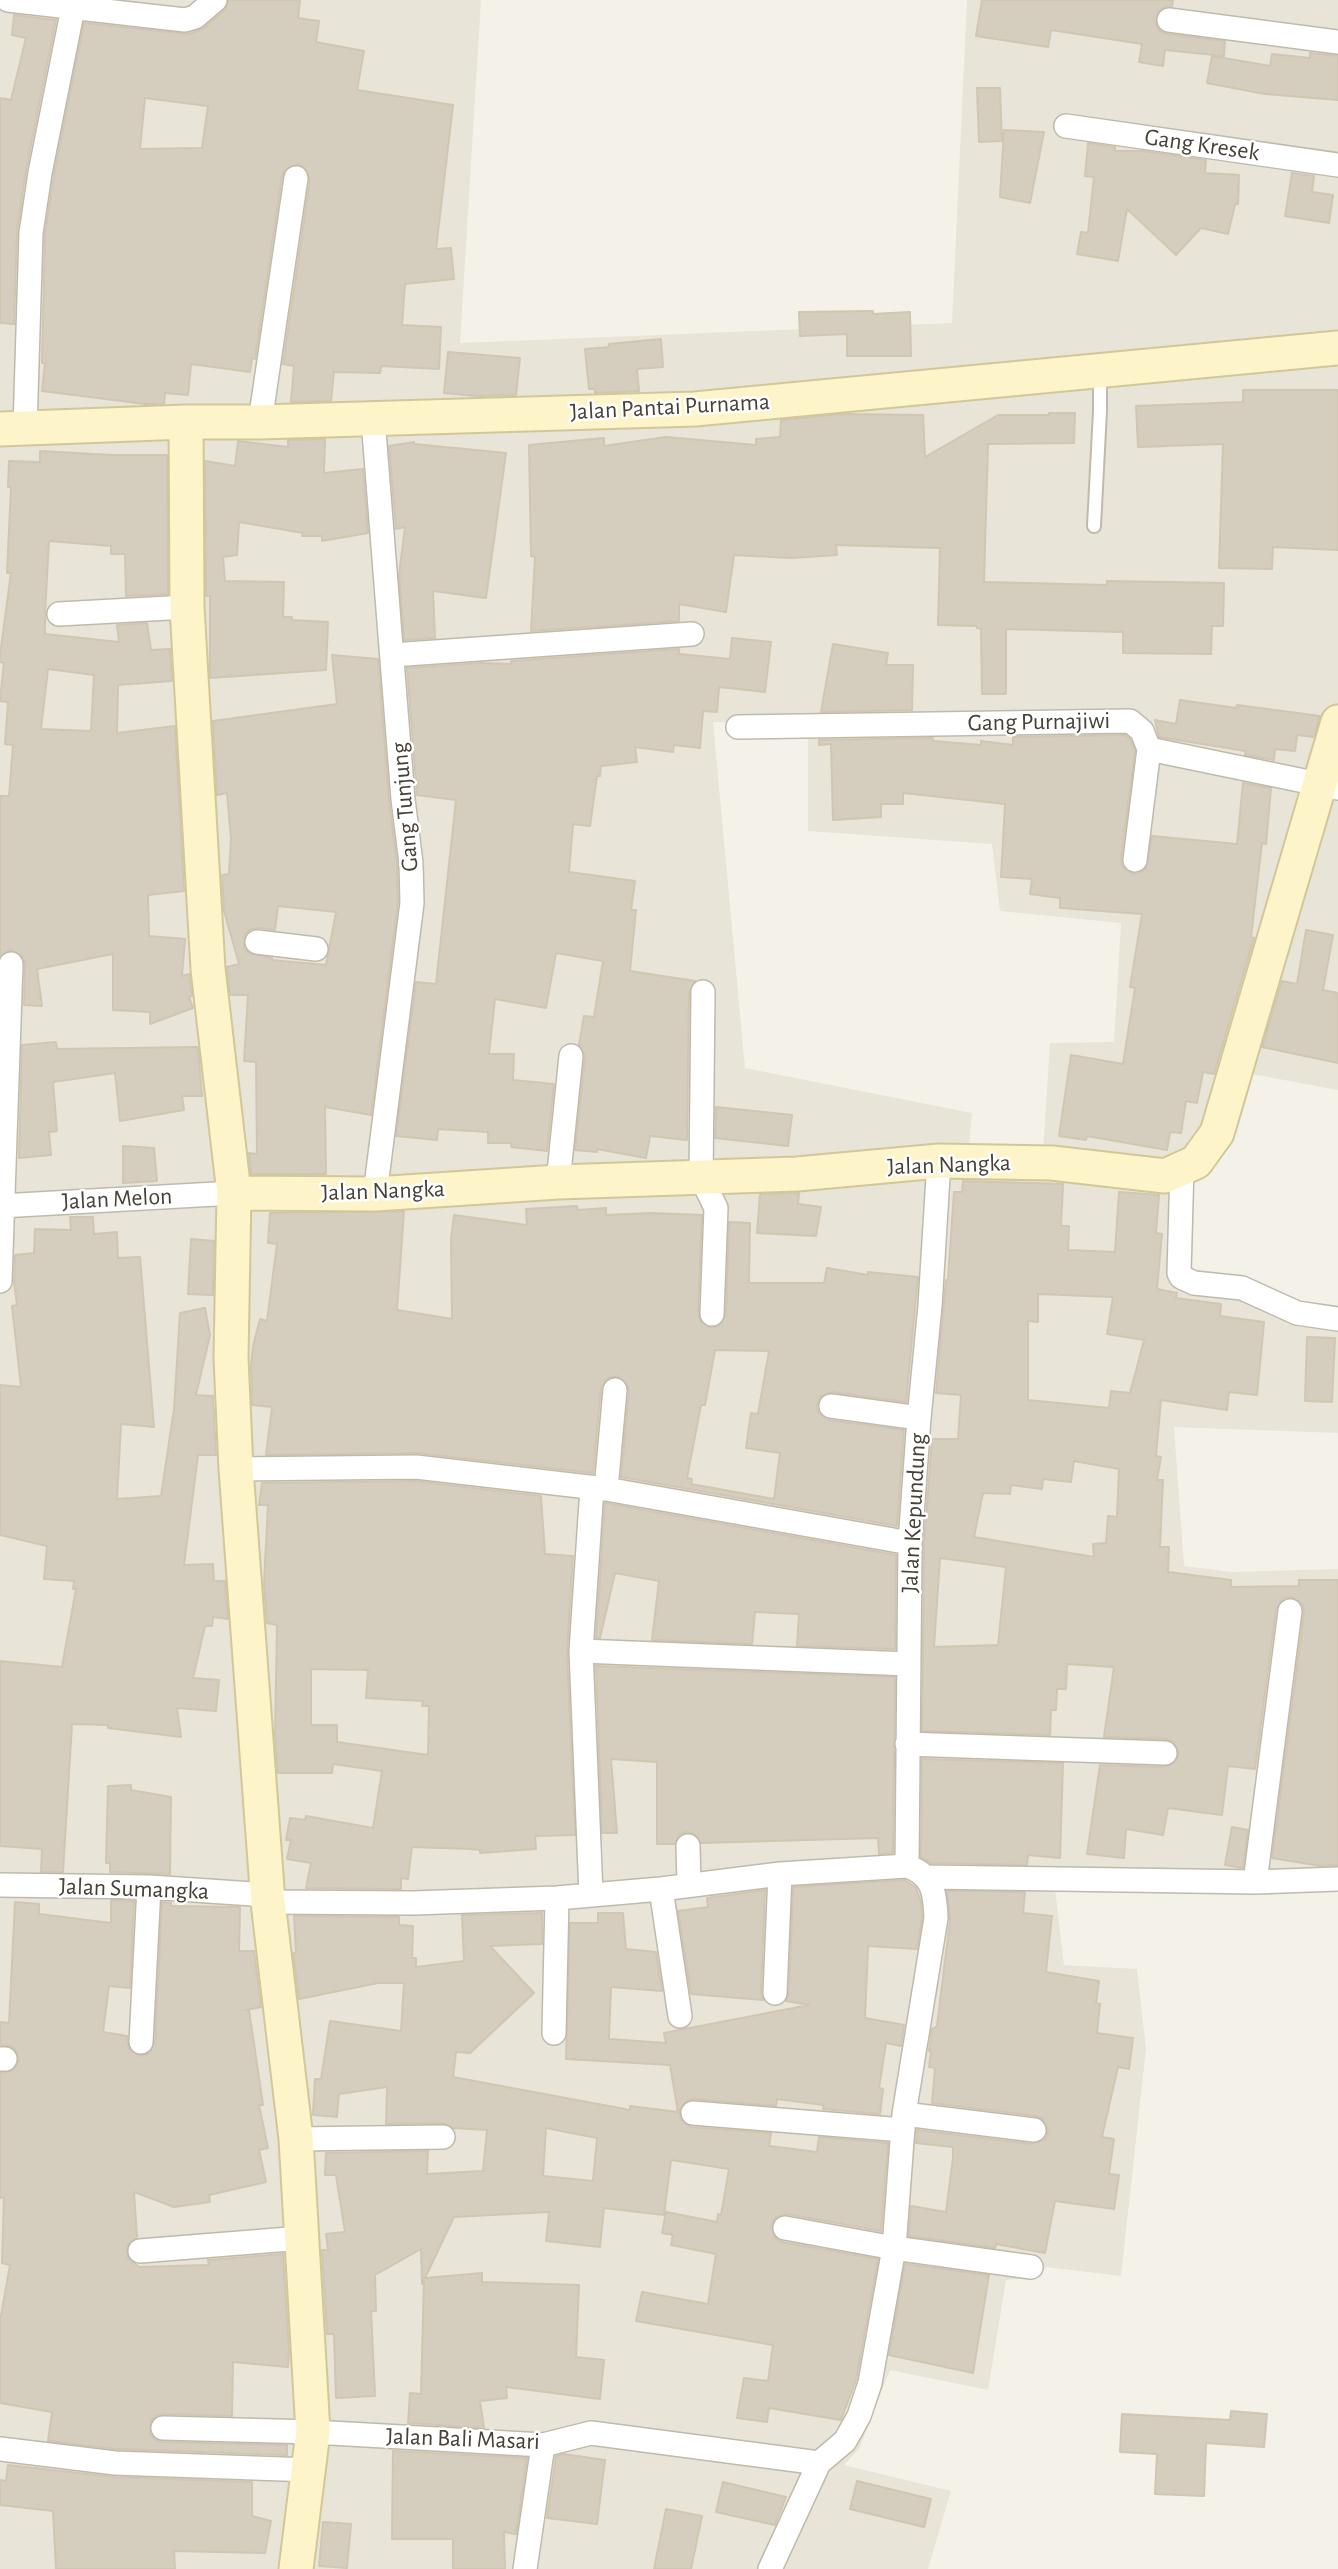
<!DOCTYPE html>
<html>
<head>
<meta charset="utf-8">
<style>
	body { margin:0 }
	canvas { display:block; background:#f4f1e9 }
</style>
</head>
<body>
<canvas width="1338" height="2569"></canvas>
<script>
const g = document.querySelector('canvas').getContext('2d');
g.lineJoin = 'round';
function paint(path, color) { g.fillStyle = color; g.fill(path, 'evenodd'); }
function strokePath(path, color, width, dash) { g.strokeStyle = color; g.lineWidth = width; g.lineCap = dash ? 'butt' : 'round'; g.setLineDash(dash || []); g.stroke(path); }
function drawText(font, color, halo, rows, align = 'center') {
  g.font = font + ' "Alegreya Sans",sans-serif'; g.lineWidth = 5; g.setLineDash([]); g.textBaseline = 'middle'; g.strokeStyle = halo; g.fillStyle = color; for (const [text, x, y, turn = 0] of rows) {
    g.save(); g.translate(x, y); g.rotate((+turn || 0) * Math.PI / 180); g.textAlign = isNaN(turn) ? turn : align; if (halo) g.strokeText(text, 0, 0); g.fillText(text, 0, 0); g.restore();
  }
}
paint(new Path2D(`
	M0,0H481L460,343L952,323L967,0H1338V1090L1225,1069L1192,1154L1165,1163L1043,1151L1050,1043L1114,1042L1121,923L1000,911L992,844L808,831V723L713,722L745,1068L972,1113L967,1168L1164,1190L1174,1200L1170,1265L1243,1295L1338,1326V1433L1174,1427L1184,1566L1231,1572L1338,1569V1887L1205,1894L1055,1889L1064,1965L1137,1969L1146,2049L1121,2276L1046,2267L1039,2277L1006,2280L988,2390L890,2370L859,2449L844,2465L951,2491L928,2569H0Z`), '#e8e4d7');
const building = new Path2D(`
	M229,0H300L298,18L319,21L316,42L364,51L357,90L453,105L436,249L451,248L454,279L405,284L402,325L441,327L439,369L381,366L380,373L334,372L331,401L291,402L294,366L283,364L310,180L305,168L297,164L286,169L282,176L255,359L252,358L250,372L191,364L188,395L165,393L164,404H145L42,391L45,363H42L45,234L54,175L84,23L189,34L204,28L225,10ZM145,98L208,106L202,148L140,149Z
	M982,0H1173L1172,6L1164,7L1158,12L1156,25L1160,31L1167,34L1225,41L1224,56L1165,50L1163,66L1139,62L1142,44L1051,30L1048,47L976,36Z
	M14,15L56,20L26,170L17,231L14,324L0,323V98L11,100L26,38L12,35Z
	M1310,53L1338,56V100L1265,94L1207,83L1212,56L1270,66L1272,54L1310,58Z
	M977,88H1000L1002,141L979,142Z
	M1004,130L1044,132L1030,203L1000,197Z
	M1088,143L1115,147V151H1143L1206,160L1205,173L1239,175L1238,204H1235L1228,234L1201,228L1176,255L1127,209L1118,261L1077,254L1081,232L1088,233L1094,177L1085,176Z
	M1292,173L1314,176L1312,192L1333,195L1329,223L1285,216Z
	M873,311V314L910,312L911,356H847V334L800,336L799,312Z
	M661,339L663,367L637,369L639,391L595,393V389H589L585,349L609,347V344Z
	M448,352L520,358L516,395L477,396L444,393Z
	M1243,390H1338V550L1273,547L1272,569L1219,568L1223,444L1138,447L1136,406L1243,402Z
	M1049,413H1075L1074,443L988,444L984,582L1107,585V581L1224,583L1223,626H1212L1211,654L1123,653V632L1006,629V694H982L981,629L977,628V626L938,625L940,548L836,545L837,555L791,558L734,555L726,612L679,604V621L531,631L535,557L531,556L529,445L604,438V446L666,437L756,445V439L780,437L781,420L841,414L923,415L925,457L998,415H1049Z
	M325,439L324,473L363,469L368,533L322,541V536H302L303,533L239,522L237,555L223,557L225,581L284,582L283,617H292V620L328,622L326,670L210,678V596H206L205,461L235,466L238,441L288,447V440Z
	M414,442V444L506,453L486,598L433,591L435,638L404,640L399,575L405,527L396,529L389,446Z
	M40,451L111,455H167L168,594L126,596L125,554H111V546L49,541L45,614V634L119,642L117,625L147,623L151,650L170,649L172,681L118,685L117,733L175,726L184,891L148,895L149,936L185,939L182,976L189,974L192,996L189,997L193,1008L150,1024V1012L113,1010V954L37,969L42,1006L24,1005L25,964L23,957L12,950L0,956V796H9L13,745L5,744L8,702L0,701L4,663L0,662V655L11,573H7L11,487H8L9,461L40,462ZM48,669L94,675L91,731L41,729Z
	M732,638L771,642L765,692L719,687L717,712L703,711L700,748L674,745L673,752L635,747L637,762L601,766L600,776H597L590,826L573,824L569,872L635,881L631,910H636L630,971L695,981L689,992L687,1140L650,1136L646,1158L597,1149V1152L575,1150L585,1057L579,1045L584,1016L594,1017L603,961L556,953L546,1008L495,999L489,1054H514L513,1080L554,1084L547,1151L511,1147L512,1143H488V1132L438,1129L437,1140L396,1136L416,982L436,984L456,800L417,795L407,668L480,663L511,664V661L679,649V654L730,659Z
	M833,644L888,653L886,665H913L912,710L821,712Z
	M332,655L378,659L389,800L397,864L398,902L371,1115L325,1107L326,1174H251L249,1153L257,1154L256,1062L244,1061L248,995H230L227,967L239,964L224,911L222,875L229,874L231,839L227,793L217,795L213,721L337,704ZM278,906L336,912L326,965L271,960L272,958L248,953L244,947L245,934L251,929L258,928L275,930Z
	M1180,700L1236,708L1237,705L1320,716L1314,737L1297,735L1295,751L1275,749L1274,760L1245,755L1246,751L1159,737L1155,720L1176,724Z
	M1125,735L1130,739L1135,751L1121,859L1122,866L1133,874L1140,873L1146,868L1152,836L1237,844L1243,783L1271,788L1266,844L1262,843L1251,937L1254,938L1214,1074L1203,1072L1197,1103L1186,1101L1181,1133L1170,1132L1167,1150L1087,1136L1086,1140L1059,1136L1071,1055L1123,1064L1135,988L1130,987L1142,914L1060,908V898L1030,894L1032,879L1001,877L1005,804L903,793V804H881V817L833,820L831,744L819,745V740L933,738V741L981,745V741L1013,745V737Z
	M1306,930L1333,935L1323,990L1338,993V1063L1262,1047L1282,981L1297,984Z
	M56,1042L57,1049L198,1047L202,1096H182L184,1110L120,1121L115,1073L53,1082L57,1131L49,1132L51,1155L19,1158L22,1045Z
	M716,1107L792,1115L788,1146L715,1138Z
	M123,1146L154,1148L157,1181L123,1183Z
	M963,1181L1063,1184L1061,1226H1069L1068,1250L1115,1252L1119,1192L1159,1195L1156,1233L1162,1234L1157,1289L1177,1293L1176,1298L1221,1304L1220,1316L1264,1322L1257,1395L1229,1392L1227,1410L1161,1400L1156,1456L1161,1457L1157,1480H1163L1160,1547H1169L1168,1572L1231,1580V1587L1299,1586V1580H1338V1865L1321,1866L1272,1858L1304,1613L1303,1605L1292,1597L1284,1598L1276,1609L1255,1769L1228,1766L1222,1815L1168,1808L1163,1835L1126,1829L1124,1858L1087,1854L1100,1765L1165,1767L1176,1761L1179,1753L1173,1742L1166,1739L1104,1737L1114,1667L1067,1664L1066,1689H1057L1056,1710H1051L1050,1735L922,1731L924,1544L932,1439H958L961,1395L936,1393L946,1280H948L954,1192H962ZM1038,1294L1113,1297L1107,1334L1144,1340L1130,1393L1111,1391L1109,1408L1028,1400V1321L1038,1322ZM1074,1461L1119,1469L1117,1517L1108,1516L1106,1543L1093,1544L1094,1557L974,1537L983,1493L1010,1494L1011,1485L1042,1489L1043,1479L1071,1482ZM940,1558L1006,1567L998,1645L934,1647Z
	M799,1193L798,1204L821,1207L816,1236L757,1233L760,1194Z
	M577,1206L578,1210L606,1208V1215L650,1213L702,1215L698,1313L700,1321L711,1328L719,1326L726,1315L729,1222L750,1223L749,1283H824L827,1268L868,1275V1272L918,1277L906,1402L832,1392L820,1397L817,1405L818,1412L828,1420L904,1430L897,1526L621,1477L629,1391L627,1384L617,1376L609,1378L601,1388L593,1473L417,1453L266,1455L272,1407L252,1405L251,1366L253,1346L260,1319L267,1321L277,1244L268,1243L270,1213L404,1211L397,1310L452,1319L451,1239L454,1215L527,1225L526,1209ZM715,1350L769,1351L758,1414L751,1413L746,1448L780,1453L774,1499L691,1484L692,1479L687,1478L701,1405H705Z
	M70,1217H93L94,1234L117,1232L118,1258L140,1257L154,1427L121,1424L117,1499L161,1496L174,1409L180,1313L205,1308L210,1335L196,1395L213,1396L216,1455H198L184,1565L213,1564L214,1581H225L228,1619L213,1617L212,1626H205L193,1678L219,1680L216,1711L177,1708L181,1737L108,1728V1725L72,1724L63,1872H41L42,1849L0,1846V1661L62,1667L76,1589H73L74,1581L44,1579L47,1546L0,1535V1385L21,1387L12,1306L17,1305L14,1282L15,1255L34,1253L35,1229L71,1230Z
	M191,1239L214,1241L213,1295L188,1294Z
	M1307,1337L1335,1338L1332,1402L1305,1401Z
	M415,1481L541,1496L545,1554L573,1556L567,1652L575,1835L535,1836L536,1849L480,1853V1850L470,1849L412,1847L408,1879L401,1878V1889L306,1888L311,1863L287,1859L291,1840H286L290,1818L305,1820L306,1816L373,1828L382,1771L333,1764L332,1773H278L275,1738L277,1625L267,1623L264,1584L268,1505H259L262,1483ZM311,1669L368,1670L366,1698L423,1701L422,1706H429L428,1755L337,1742V1725H311Z
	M605,1503L896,1555L895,1649L797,1646L799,1614L755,1612L752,1644L652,1640L659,1581L615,1573L600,1638H596Z
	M596,1666L895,1677L893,1853L879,1854L878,1838L701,1843L695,1834L687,1832L680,1834L675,1844H657V1762L611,1759L617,1833H602Z
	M922,1759L1063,1763L1060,1858L1028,1855L1027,1865L931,1863L921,1857Z
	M131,1785V1790L171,1797L170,1874L110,1872V1863H106L108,1786Z
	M1232,1827L1248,1830L1243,1868L1225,1865Z
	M905,1880L916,1888L921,1902L922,1917L917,1949L868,1946L865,2018L904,2025L901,2046L886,2043L879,2088L883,2089L880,2114L823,2109L824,2105L777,2099L776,2106L693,2099L686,2101L679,2111L681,2120L691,2127L771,2133L769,2146L817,2152L819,2137L888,2143L881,2231L787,2214L775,2218L771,2226L775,2238L782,2242L878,2259L856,2380L841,2420L769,2408L767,2422L737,2418L744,2378L768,2381L773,2345L636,2321L642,2292L708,2304L716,2254L671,2245L673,2235L662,2233L666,2212L717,2222L718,2214L721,2215L729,2169L671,2160L664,2215L604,2208L600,2247L546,2241L549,2212L454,2217L425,2278L482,2273V2282L579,2285L576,2357L604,2360L600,2399L506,2387L507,2398L480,2401L484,2428L408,2423L410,2393L421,2394L424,2278L422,2284L421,2249L375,2275L376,2311H371L375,2396L336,2398L334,2334H327L322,2250H328L326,2234L345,2232L336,2175H325L326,2153L428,2151L427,2174L483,2171L487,2130L453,2128L443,2123L386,2124L387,2087L339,2094L337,2117L313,2115L315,2079H321L330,2021L401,2031L404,1983H378L299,1999L293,1953H296L294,1916L399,1917V1925L413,1926L412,1958H416V1967L464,1961L462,1915L542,1913V1944L490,1946L534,1993L470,2053L456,2052L453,2077L630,2110V2106L678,2112L670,2065L566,2059L570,1923H598V1913H623L626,1949L656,1952L662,1991L611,1987L609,2039L666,2043L664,2033L809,2005L786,2001L789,1994L793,1887ZM546,2128L597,2138L593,2181L543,2176Z
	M765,1890L761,1992L763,2000L691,1994L678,1911L708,1907L707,1898Z
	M947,1891L1025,1892L1023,1913L1052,1916L1046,1972L1099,1981L1096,2003L1100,2004L1097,2033L1133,2038L1129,2069L1118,2067L1102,2137L1114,2139L1109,2174L1119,2175L1114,2209L1055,2201L1045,2253L996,2244L995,2248L909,2236L911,2206L946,2212L953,2158V2147L916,2143L917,2130L1032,2144L1045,2139L1048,2131L1043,2119L1036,2116L932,2103L935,2068L929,2067L931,2051H929L932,2029L937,2026L950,1920Z
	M111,1900L134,1901L130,1988L109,1986L103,2032L127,2036L129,2049L140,2056L148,2054L155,2043L162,1902L171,1903V1906L240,1907L239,1951H254L261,2007L246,2010H249L263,2105H259L268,2148L259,2150L266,2182L209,2195L210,2202L174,2207L134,2192L137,2237L127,2246L128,2258L139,2267L209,2265L208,2260L283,2254L289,2351L288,2367L233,2362L232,2416L163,2414L156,2416L151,2421L150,2434L155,2440L163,2442L287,2445V2455L116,2449L48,2441L52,2412L0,2403V2321L10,2265L2,2263L4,2197L0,2198V2073L13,2071L19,2060L17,2053L13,2047L0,2045V2022L9,2023L15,1902L39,1904V1914L111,1923Z
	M905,2264L989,2275L973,2373L889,2355Z
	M1231,2411L1267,2414L1264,2447L1206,2443L1204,2496L1155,2494L1157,2454L1120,2452L1122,2414L1230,2420Z
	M393,2451L527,2458L516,2534L504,2532L505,2569H453V2539H392Z
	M563,2454L605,2460L597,2524L547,2518L556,2456Z
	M8,2465L114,2477L252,2482V2516L271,2521L265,2553L174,2551L175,2569H56L53,2511L0,2505V2480L6,2481Z
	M857,2481L931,2499L924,2527L850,2509Z
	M723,2482L786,2497L775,2525L716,2512Z
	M666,2509L702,2516L691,2569H654Z
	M323,2522L351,2524L347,2568L319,2566Z`);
paint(building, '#d5cebe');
strokePath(building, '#d0c6b2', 2);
const lane = new Path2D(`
	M1094,526L1100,411V371`);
const street = new Path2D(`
	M8,0L185,20L195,17L215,0
	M1169,20L1338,42
	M1066,126L1338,165
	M373,419L403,799L411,863L412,903L375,1194
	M260,422L296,178
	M25,428L31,233L40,173L73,8
	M59,614L187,607
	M392,655L692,634
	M738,727L1130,721L1142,731L1149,749L1338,788
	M1135,860L1149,749
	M257,942L316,949
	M703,992L701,1177L716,1208L712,1314
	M1182,1167L1179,1273L1181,1277L1194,1283L1242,1288L1297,1313L1338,1319
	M558,1182L571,1056
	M0,1206L234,1193
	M0,1281L11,964
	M831,1406L919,1418
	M236,1469L416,1467L606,1489L910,1543
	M606,1489L615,1390
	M581,1651L592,1488
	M907,1744L1165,1753
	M688,1846L689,1884
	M907,1866L910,1543L919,1418L930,1306L939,1161
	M928,1877L1255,1882L1338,1879
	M1255,1882L1290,1611
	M0,1885L149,1887L268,1895
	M661,1889L680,2016
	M591,1895L581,1651L909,1664
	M268,1902L413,1903L557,1898L661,1889L780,1874L907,1866C933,1875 935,1892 936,1918L904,2114L894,2248L870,2383L859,2416L845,2441L819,2463L770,2569
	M775,1993L780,1874
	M554,2033L557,1898
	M141,2042L149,1887
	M0,2059H5
	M693,2113L903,2130
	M904,2114L1034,2130
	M296,2139L443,2137
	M785,2228L894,2248L1031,2267
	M140,2251L302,2238
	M163,2428L313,2432L543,2445L591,2433L819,2463
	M0,2449L115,2463L310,2470
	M525,2569L543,2445`);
const secondary = new Path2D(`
	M186,422L187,607L208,969L234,1193L231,1358L236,1469L268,1902L296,2139L313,2432L296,2569
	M0,429L186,422H260L695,409L1338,348
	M234,1193L375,1194L558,1182L797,1174L939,1161L1052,1163L1165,1176L1196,1162L1217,1133L1338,722`);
strokePath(lane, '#bfbaac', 16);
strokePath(street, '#bfbaac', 26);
strokePath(secondary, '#d2c799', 37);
strokePath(lane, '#fff', 12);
strokePath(street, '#fff', 23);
strokePath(secondary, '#fdf4ca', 33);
drawText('24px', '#474237', '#fff', [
	["Gang Kresek",1202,145,8],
	["Jalan Pantai Purnama",670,407,-3],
	["Gang Purnajiwi",1039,722,-1],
	["Gang Tunjung",405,807,-95],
	["Jalan Nangka",949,1165,-2],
	["Jalan Nangka",383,1191,-2],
	["Jalan Melon",117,1199,-3],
	["Jalan Kepundung",914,1513,-87],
	["Jalan Sumangka",134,1889,2],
	["Jalan Bali Masari",463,2439,2]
]);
</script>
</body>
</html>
